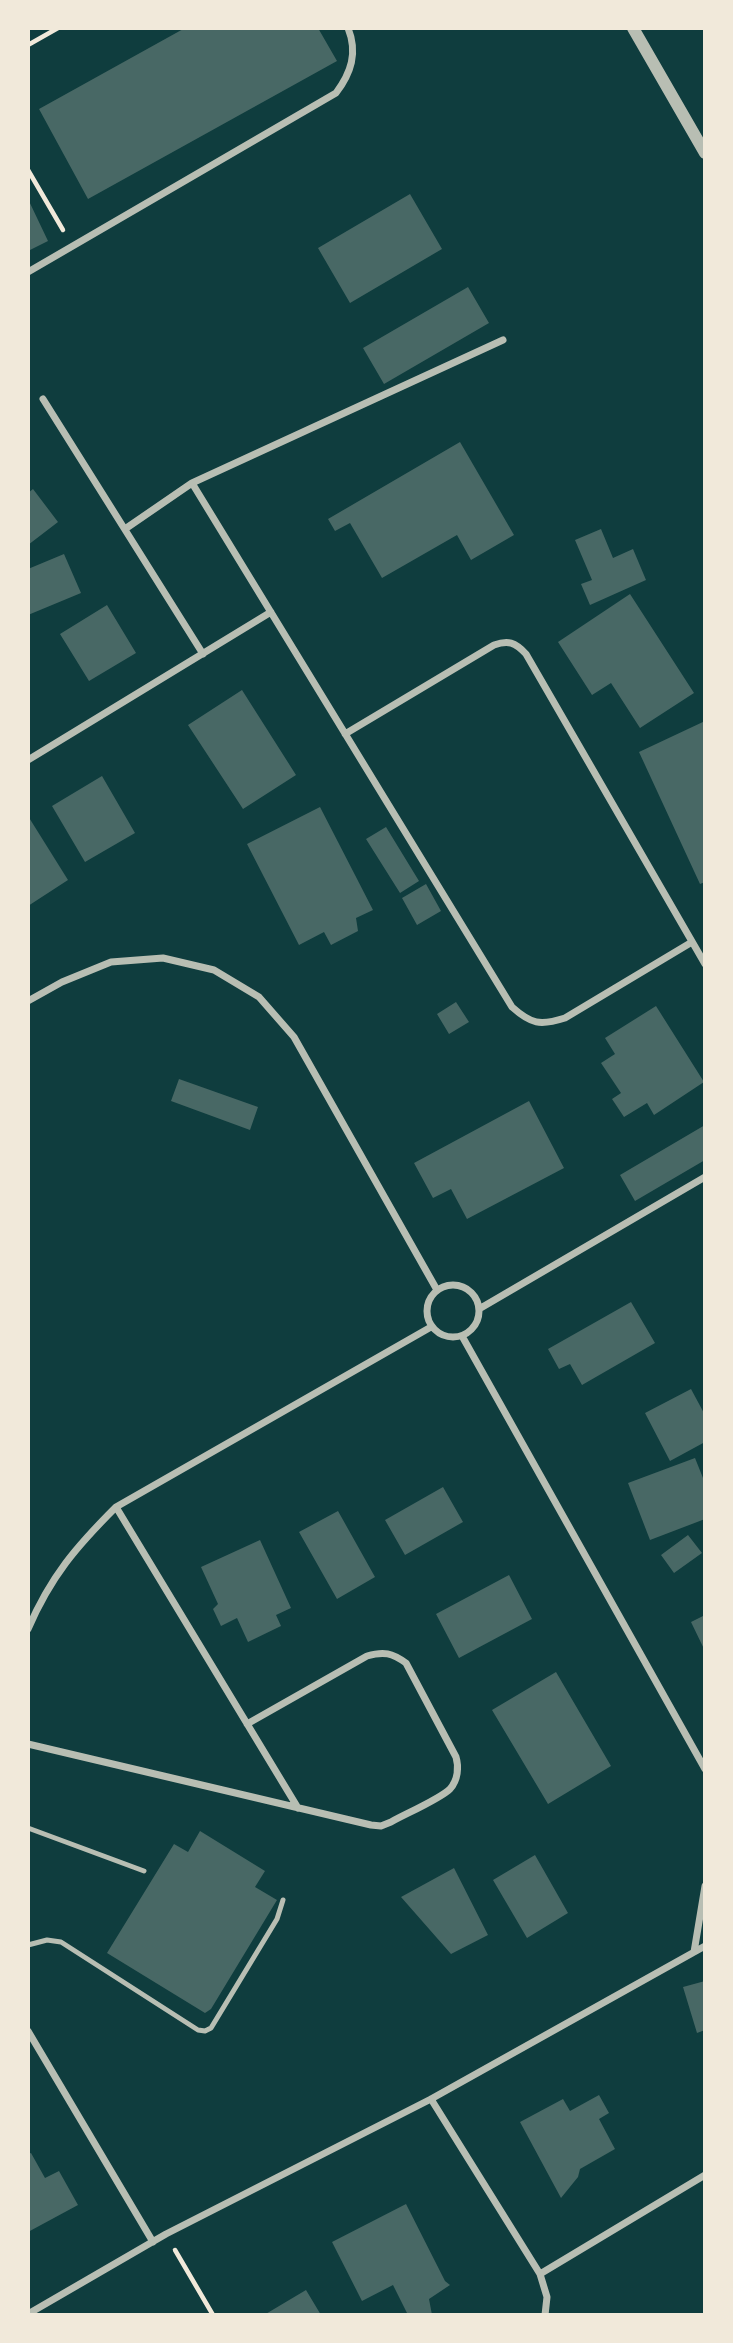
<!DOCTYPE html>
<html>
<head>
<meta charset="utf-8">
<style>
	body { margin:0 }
	#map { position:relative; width:733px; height:2343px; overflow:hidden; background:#0f3d3e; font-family:Quicksand,sans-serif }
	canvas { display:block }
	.frame { position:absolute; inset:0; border:30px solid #f1e9da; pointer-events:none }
</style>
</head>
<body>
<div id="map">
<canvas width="733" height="2343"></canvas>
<div class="frame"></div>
</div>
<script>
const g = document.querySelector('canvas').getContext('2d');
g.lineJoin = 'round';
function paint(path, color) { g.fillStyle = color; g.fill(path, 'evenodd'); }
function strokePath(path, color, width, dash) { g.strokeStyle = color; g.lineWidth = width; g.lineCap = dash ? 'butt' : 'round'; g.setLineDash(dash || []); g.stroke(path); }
paint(new Path2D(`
	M185,28H318L337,61L88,199L39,109Z
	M410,194L442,249L350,303L318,248Z
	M28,199L48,241L28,251Z
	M468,287L489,323L384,384L363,348Z
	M460,442L514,535L471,560L457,535L382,578L350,523L335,531L328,519Z
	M33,489L58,522L28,545V493Z
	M601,529L613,558L633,549L646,580L590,605L581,584L592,580L575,540Z
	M64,554L81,593L28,615V569Z
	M630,594L694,693L640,728L611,683L592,695L558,642Z
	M107,605L136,653L89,681L60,634Z
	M242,690L296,775L243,809L188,725Z
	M705,721V882L700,884L639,752Z
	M102,776L135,833L85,862L52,806Z
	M320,807L373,910L356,918L358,931L331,945L324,932L299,945L247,844Z
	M28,816L68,880L28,906Z
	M386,827L419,881L400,893L366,839Z
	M426,884L441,911L417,925L402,898Z
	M456,1002L469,1022L449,1034L437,1014Z
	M656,1006L704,1082L654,1115L647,1103L624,1117L612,1099L621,1093L601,1063L615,1054L605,1038Z
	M179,1079L258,1107L250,1130L171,1101Z
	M529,1101L564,1168L467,1219L451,1189L433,1198L414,1163Z
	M705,1125V1160L635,1201L620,1175Z
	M631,1302L655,1343L582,1385L570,1364L559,1369L548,1349Z
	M691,1389L705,1415V1442L670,1461L645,1413Z
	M695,1458L705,1483V1519L650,1540L628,1483Z
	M443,1487L463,1522L405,1555L385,1520Z
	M338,1511L375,1577L337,1599L299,1532Z
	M688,1535L702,1553L674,1573L661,1555Z
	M260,1540L291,1608L276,1615L281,1626L248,1642L237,1618L221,1626L213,1609L218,1604L201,1567Z
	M509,1575L532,1619L459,1658L436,1614Z
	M705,1615V1651L691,1622Z
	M556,1672L611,1766L548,1804L492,1710Z
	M200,1831L265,1871L255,1887L277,1900L211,2009L205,2013L107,1953L174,1844L188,1852Z
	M535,1855L568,1913L527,1938L493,1880Z
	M454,1868L488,1935L451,1954L401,1897Z
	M705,1981V2030L697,2033L683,1987Z
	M599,2095L609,2113L599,2119L615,2149L580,2169L578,2177L561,2198L520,2122L563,2099L570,2111Z
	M31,2153L45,2178L59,2171L78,2205L28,2232V2154Z
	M406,2204L445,2281L450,2285L429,2299L432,2315H408L393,2285L362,2301L332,2242Z
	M306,2290L321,2315H264Z`), '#486865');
strokePath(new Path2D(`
	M28,45L58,28
	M28,170L63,230
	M175,2250L213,2315`), '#f1e9da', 4.5);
strokePath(new Path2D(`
	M28,1828L144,1871
	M28,1945L47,1940L61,1942L198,2030L205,2031L211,2028L277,1919L283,1900`), '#b8beb3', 5);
strokePath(new Path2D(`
	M28,272L336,93C351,73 358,53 348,28
	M43,399L203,654
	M192,483L512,1007C531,1024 540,1026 565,1018L692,942
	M125,529L192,483L503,340
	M345,734L494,645C508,640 515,642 526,654L705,964
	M28,760L271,612
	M28,1001L62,982L111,962L163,958L214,970L259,997L294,1037L437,1290
	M427 1311a26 26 0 1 1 52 0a26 26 0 1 1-52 0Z
	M479,1309L705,1177
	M462,1336L705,1769
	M116,1507L298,1808
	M28,1629C51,1576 76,1547 116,1507L431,1327
	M28,1744L371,1825L381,1826L391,1822C405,1814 440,1799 450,1789C458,1780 459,1767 456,1757L406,1663C392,1653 384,1651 367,1656L247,1724
	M694,1952L705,1886
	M28,2031L153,2242
	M431,2099L540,2274L547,2297L545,2315
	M540,2274L705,2175
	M28,2314L166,2234L431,2099L705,1946`), '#b8beb3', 7);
strokePath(new Path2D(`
	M633,28L705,153`), '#b8beb3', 12);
</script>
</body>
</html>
